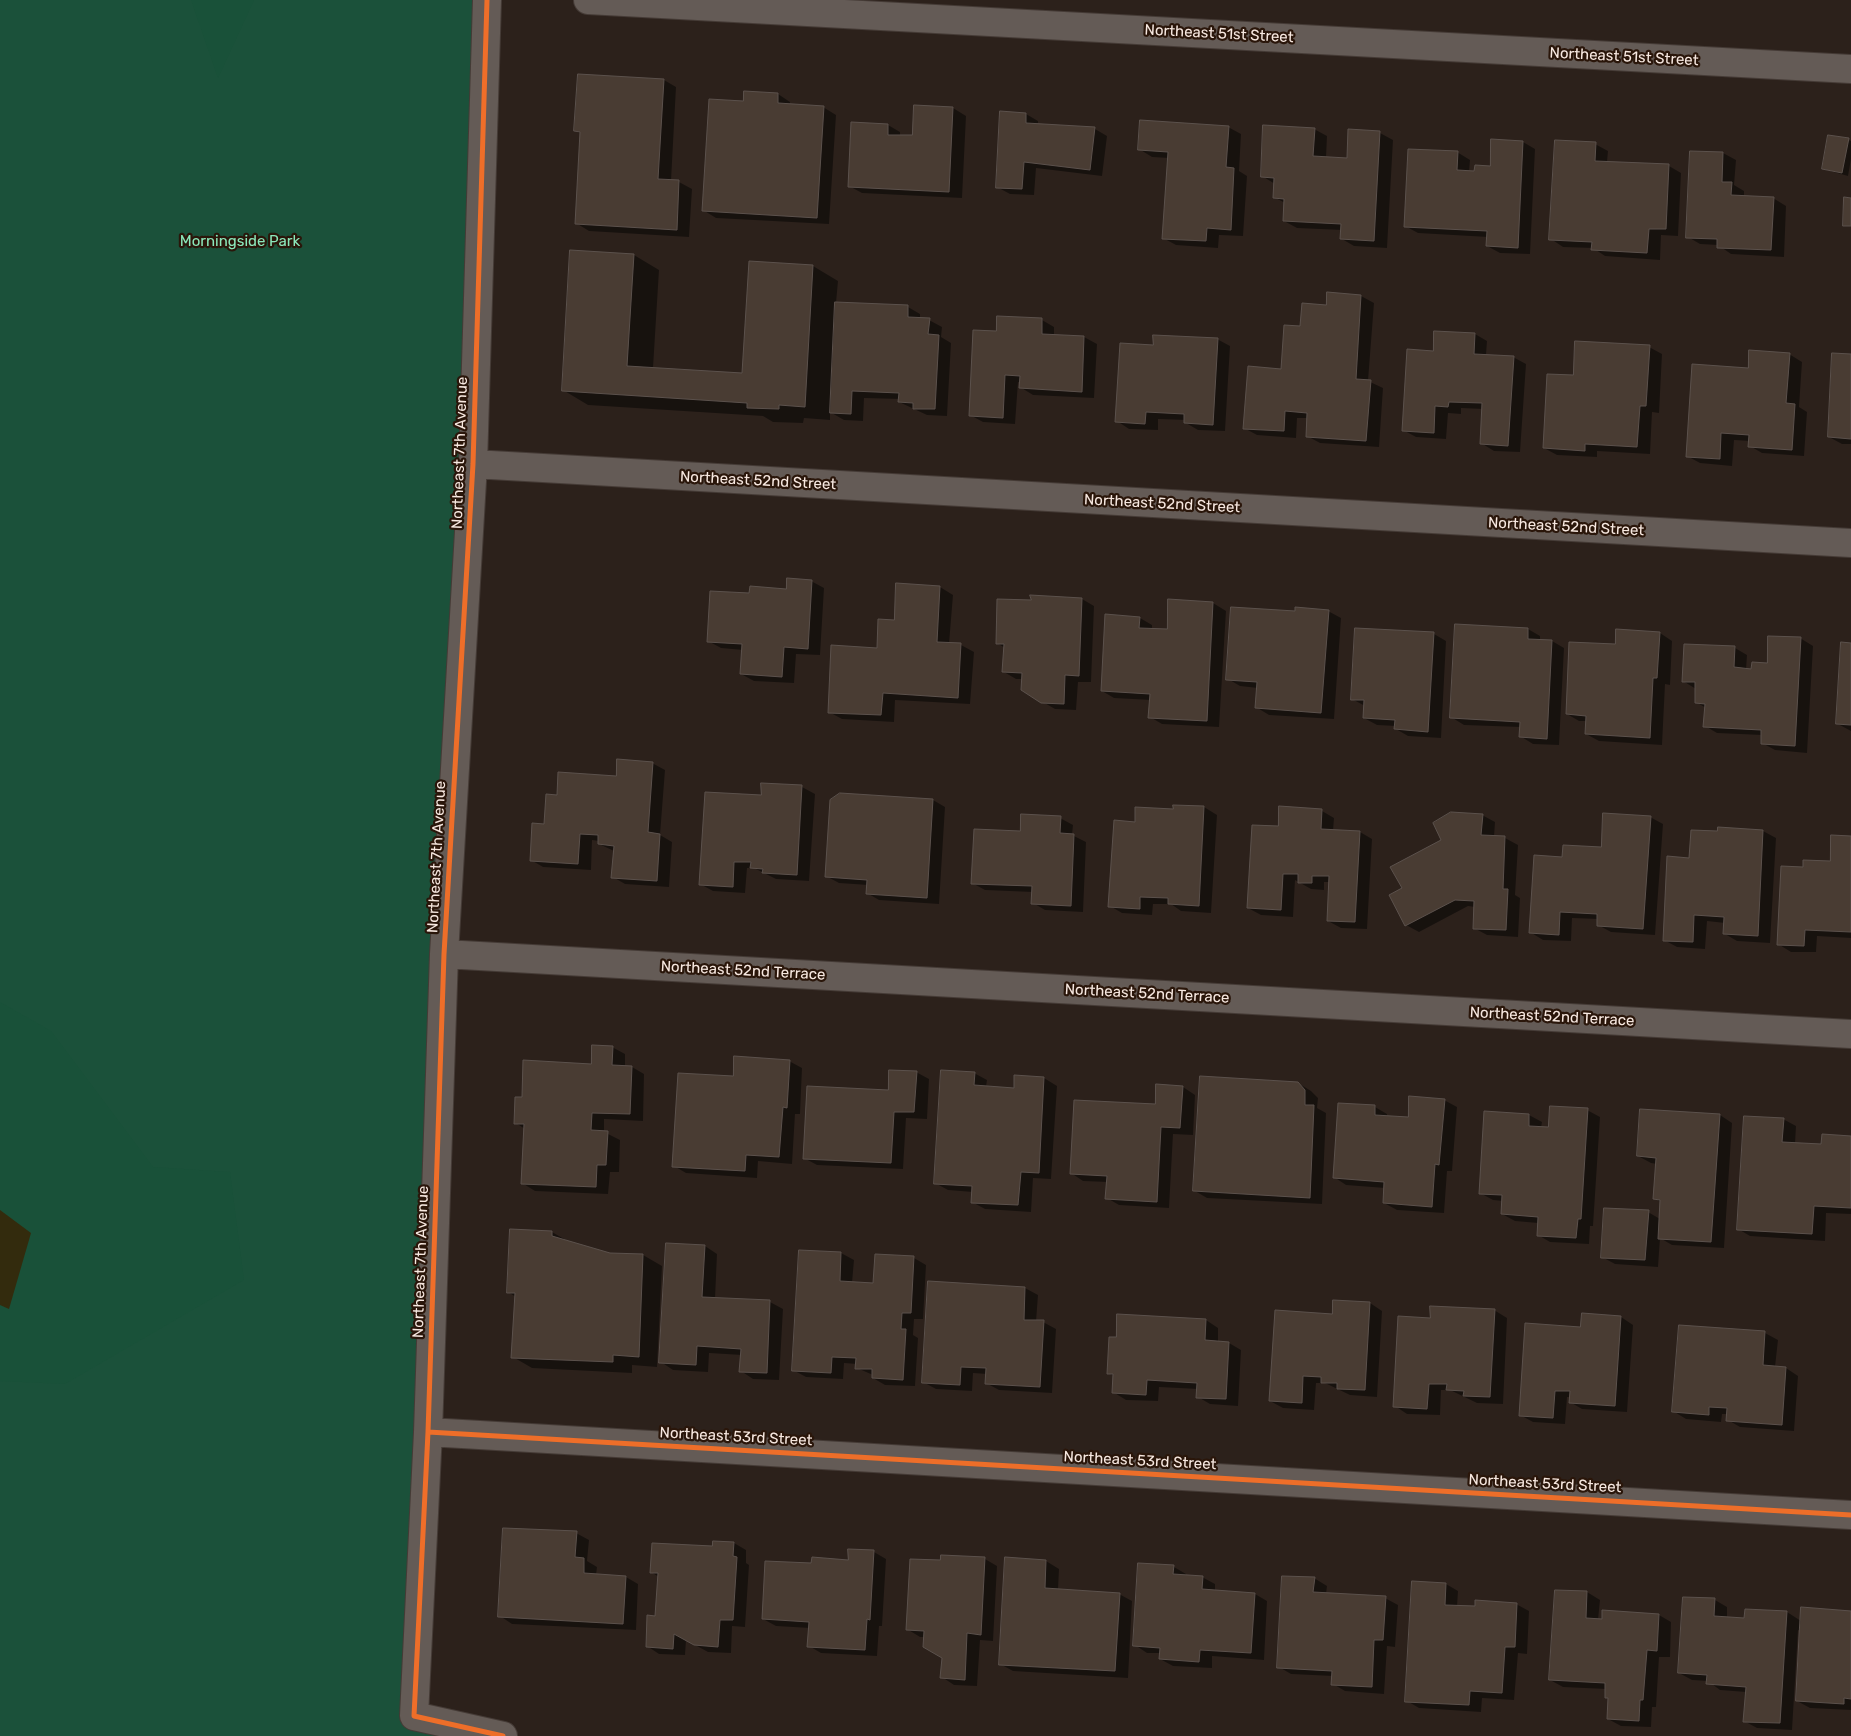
<!DOCTYPE html>
<html>
<head>
<meta charset="utf-8">
<style>
	body { margin:0 }
	canvas { display:block; background:#2c211b }
</style>
</head>
<body>
<canvas width="1851" height="1736"></canvas>
<script>
const g = document.querySelector('canvas').getContext('2d');
g.lineJoin = 'round';
function paint(path, color) { g.fillStyle = color; g.fill(path, 'evenodd'); }
function strokePath(path, color, width, dash) { g.strokeStyle = color; g.lineWidth = width; g.lineCap = dash ? 'butt' : 'round'; g.setLineDash(dash || []); g.stroke(path); }
function drawText(font, color, halo, rows, align = 'center') {
  g.font = font + ' Rubik,sans-serif'; g.lineWidth = 4.5; g.setLineDash([]); g.textBaseline = 'middle'; g.strokeStyle = halo; g.fillStyle = color; for (const [text, x, y, turn = 0] of rows) {
    g.save(); g.translate(x, y); g.rotate((+turn || 0) * Math.PI / 180); g.textAlign = isNaN(turn) ? turn : align; if (halo) g.strokeText(text, 0, 0); g.fillText(text, 0, 0); g.restore();
  }
}
paint(new Path2D(`
	M0,0H487L414,1716L503,1736H0Z`), '#1b513a');
paint(new Path2D(`
	M191,0H254L218,78Z
	M0,1002L51,1031L153,1167L230,1172L244,1280L65,1384L0,1381Z`), '#195139');
paint(new Path2D(`
	M0,1210L31,1233L9,1309L0,1305Z`), '#332b0d');
paint(new Path2D(`
	M664,80L676,87L671,181L679,182L692,189L689,237L589,231L576,223L582,134L575,131Z
	M778,94L790,102V105L823,107L836,115L829,224L716,218L703,210L744,102Z
	M915,106L953,108L966,116L962,198L862,193L849,186L888,125L900,132V136L914,137Z
	M1026,114L1038,121V125L1095,129L1107,136L1102,176L1036,168L1034,195L1010,194L997,187Z
	M1228,127L1241,134L1239,171L1247,176L1243,236L1219,235L1218,248L1176,245L1163,238L1169,158L1152,157L1139,149Z
	M1314,129L1327,136L1326,158L1348,159L1349,131L1380,133L1393,140L1387,248L1354,246L1342,239V230L1297,228L1284,221L1285,203L1274,197L1275,184L1262,176Z
	M1848,140L1851,141V159L1848,176L1823,169Z
	M1523,142L1535,149L1530,254L1500,253L1487,246L1488,237L1418,233L1405,226L1457,152L1470,160L1469,172H1476L1491,167Z
	M1595,144L1608,151L1607,162L1669,166L1681,173L1678,236L1661,235L1660,260L1605,256L1593,248L1563,247L1551,239Z
	M1691,152L1723,153L1736,160L1734,185L1744,191V197L1773,198L1786,206L1784,257L1731,254L1718,245L1700,244L1688,237Z
	M634,255L659,270L653,368L744,374L813,266L838,281L836,303L908,307L920,314V319L929,320L942,327L941,337L951,343L947,416L927,415L899,402L900,399L864,398L863,421L844,420L830,412V420L804,418L803,423L773,422L763,416L588,405L563,390Z
	M1329,294L1361,296L1374,303L1368,381L1383,388L1379,447L1320,443L1307,436L1308,418H1297L1296,438L1257,435L1244,428L1282,370L1301,327L1327,307Z
	M1042,320L1054,327V336L1084,337L1097,344L1094,398L1033,395L1020,387L1021,382H1018L1015,424L983,422L970,415L997,333Z
	M1475,334L1487,341L1486,355L1513,357L1526,364L1520,452L1494,451L1481,443L1483,409L1461,408V414L1448,413L1446,439L1416,437L1403,430L1434,352Z
	M1217,339L1230,346L1225,431L1198,430L1186,423V420L1158,419V430L1129,429L1117,421L1154,346Z
	M1649,347L1662,354L1659,413L1652,412L1650,454L1597,451V457L1557,455L1544,448L1574,377Z
	M1789,354L1802,362L1799,407L1807,412L1804,456L1762,453L1750,446V441L1734,440L1732,466L1700,463L1687,456L1749,369Z
	M1851,355V444H1842L1829,437Z
	M811,581L824,588L820,655L796,654L794,683L754,681L741,674L743,650L721,648L708,641L750,594L787,590Z
	M897,585L940,587L953,595L949,644L961,645L974,652L970,704L895,700L894,722L842,719L829,712L878,649L895,621Z
	M1082,599L1094,606L1091,682H1078L1076,710L1055,709L1022,690L1023,679H1016L1004,672L1005,648L997,643L1032,602Z
	M1169,601L1213,603L1226,611L1219,727L1162,724L1150,717L1151,700L1114,698L1102,691L1140,618L1152,625V630L1168,631Z
	M1328,611L1341,618L1334,719L1269,715L1256,707L1258,688L1240,686L1228,679L1296,613Z
	M1528,629L1540,636V640L1552,641L1564,648L1559,745L1533,744L1520,736V727L1464,725L1451,717Z
	M1660,633L1672,641L1670,685L1665,684L1662,745L1599,741L1586,734L1587,721H1579L1567,714L1616,646Z
	M1434,634L1446,641L1441,738L1408,736L1396,729V726L1377,725L1364,718L1365,706L1352,699Z
	M1800,638L1813,646L1807,753L1775,750L1762,743V735L1717,733L1705,726L1706,708L1696,702V689L1683,681L1735,648L1747,655L1746,670H1753L1768,664Z
	M1851,644V731L1838,724Z
	M652,763L665,770L660,835L672,842L669,887L625,884L613,877L614,851L599,844V841L592,840L591,870L543,867L531,860L558,796Z
	M763,784L802,787L815,794L809,881L776,879L754,868H747L745,893L713,891L700,884L762,797Z
	M933,800L945,807L939,904L879,900L867,893L868,885L839,883L826,876Z
	M1174,806L1204,807L1217,815L1211,913L1181,911L1171,904H1153L1152,915L1122,913L1110,906L1136,824L1174,811Z
	M1281,808L1322,811L1334,818L1333,831L1360,832L1372,839L1367,929L1341,928L1328,921L1330,882H1324V890L1311,889L1295,880L1293,917L1261,915L1248,908L1280,827Z
	M1482,815L1495,822L1494,837L1505,838L1518,845L1515,895L1520,898L1518,937L1487,935L1474,928L1475,907L1468,906L1419,932L1406,925L1403,889L1443,840Z
	M1650,817L1663,824L1655,935L1611,932L1598,925V919L1572,918L1571,941L1543,940L1530,932L1563,858L1602,849Z
	M1060,818L1073,825L1072,835L1086,842L1083,912L1045,910L1033,903V892L985,890L972,883L1021,832Z
	M1763,831L1776,838L1770,943L1737,941L1725,934V923L1707,921L1705,949L1677,947L1664,940L1691,859Z
	M1851,837V938L1817,936L1816,952H1791L1778,944L1804,868L1831,862Z
	M612,1047L625,1054V1067H632L644,1074L643,1121L604,1119V1132L620,1140L619,1172H610L608,1194L535,1191L522,1183L525,1129L516,1123L523,1098L592,1065Z
	M789,1061L802,1068L800,1114H795L792,1164L758,1161L757,1178L686,1173L674,1166L734,1077Z
	M916,1072L929,1079L927,1119L906,1118L903,1169L817,1165L804,1158Z
	M974,1073L987,1080L986,1087L1015,1089L1016,1077L1044,1078L1057,1086L1051,1179L1033,1178L1031,1212L985,1209L972,1202L973,1192L948,1190L935,1183Z
	M1298,1083L1311,1091L1318,1098L1317,1108L1326,1113L1322,1204L1207,1198L1195,1191Z
	M1183,1087L1195,1095L1193,1135L1173,1134L1169,1208L1119,1205L1107,1198L1108,1182L1083,1181L1071,1173Z
	M1444,1100L1457,1107L1452,1171H1447L1444,1213L1397,1210L1384,1203L1385,1188L1346,1185L1334,1177L1375,1107L1387,1114V1117L1409,1118Z
	M1587,1110L1600,1117L1593,1226H1590L1589,1244L1550,1242L1538,1235V1223L1515,1221L1502,1214L1503,1201L1493,1200L1480,1193L1485,1112L1529,1115L1542,1122L1541,1128H1550Z
	M1720,1115L1732,1123L1724,1248L1672,1245L1660,1238L1658,1267L1615,1264L1602,1257L1648,1212L1660,1219L1661,1202L1654,1198L1657,1164L1651,1163L1638,1156Z
	M1783,1119L1796,1126L1795,1144L1823,1145L1851,1137V1214L1826,1213L1825,1241L1750,1236L1738,1229Z
	M552,1232L571,1243L610,1254L643,1255L662,1266L657,1367L632,1365V1373L532,1368L513,1357L516,1297L508,1292Z
	M705,1246L717,1254L715,1299L770,1302L783,1309L779,1380L753,1379L741,1371L742,1355L709,1353L708,1372L673,1370L661,1362Z
	M800,1251L841,1253L854,1260L852,1283L875,1285L914,1258L926,1265L923,1319H914L913,1335L918,1338L915,1386L885,1385L873,1378V1375L857,1368V1364L844,1363L843,1379L806,1377L793,1370Z
	M929,1282L1025,1288L1038,1295L1036,1322H1043L1056,1329L1052,1393L999,1390L986,1383L987,1374L973,1373L972,1391L936,1389L923,1382Z
	M1370,1303L1382,1311L1377,1397L1350,1395L1325,1383H1316L1314,1410L1283,1408L1270,1401L1334,1315Z
	M1494,1310L1507,1318L1503,1404L1477,1403L1450,1390H1441L1440,1415L1407,1414L1395,1406L1431,1319Z
	M1621,1317L1633,1325L1627,1412L1582,1409L1570,1402V1397H1567L1565,1424L1533,1422L1520,1415L1582,1328Z
	M1206,1320L1218,1328V1342L1229,1343L1241,1350L1238,1406L1210,1404L1198,1397V1389L1159,1387L1158,1401L1126,1400L1113,1392L1114,1376L1108,1373Z
	M1680,1326L1765,1333L1778,1340L1775,1367L1786,1368L1798,1376L1794,1431L1740,1427L1728,1420V1414H1722L1721,1422L1686,1419L1673,1411Z
	M576,1533L589,1540L587,1561L597,1567L596,1575L626,1577L638,1584L636,1630L512,1624L500,1616Z
	M734,1543L746,1550V1563L749,1565L745,1627L732,1626L731,1653L708,1652L686,1640L685,1655L659,1654L647,1646L657,1617L659,1577L651,1572L713,1547Z
	M850,1550L874,1552L886,1559L882,1626H879L877,1656L821,1653L809,1646L810,1628L776,1626L763,1619L812,1564L849,1561Z
	M985,1559L997,1566L993,1641L980,1640L977,1686L954,1685L942,1677L943,1657L925,1637H920L907,1629L941,1561Z
	M1007,1559L1046,1561L1059,1569L1058,1590L1119,1594L1132,1601L1128,1678L1013,1671L1000,1664Z
	M1174,1567L1186,1574V1576L1202,1577L1215,1584V1591L1255,1594L1267,1601L1264,1660L1212,1656V1668L1173,1666L1160,1659L1161,1653H1147L1135,1645Z
	M1314,1578L1327,1586L1326,1594L1385,1598L1398,1605L1395,1647L1387,1646L1384,1694L1345,1691L1333,1684V1676L1291,1674L1279,1667Z
	M1446,1584L1458,1591L1457,1607L1516,1604L1529,1611L1527,1654L1518,1653L1514,1700L1482,1698L1481,1712L1419,1708L1407,1701Z
	M1556,1591L1587,1592L1600,1600L1598,1620L1659,1615L1671,1622L1670,1657H1659L1656,1707H1652L1651,1727L1621,1726L1608,1719L1609,1699L1606,1697V1689L1563,1687L1550,1680Z
	M1715,1600L1727,1607V1618L1745,1619L1787,1612L1801,1621L1851,1612V1710L1810,1708L1797,1701L1801,1631L1798,1630L1792,1730L1757,1728L1744,1721L1746,1692L1720,1690L1708,1681L1692,1680L1679,1673Z`), '#0007');
const building = new Path2D(`
	M578,74L664,79L658,179L679,180L677,230L575,224L580,132L574,131Z
	M744,91L778,93V103L824,106L817,218L702,211L709,99L743,101Z
	M914,105L953,107L949,192L848,187L851,122L888,124V135H912Z
	M1000,111L1026,113V123L1095,127L1090,170L1024,162L1022,189L996,188Z
	M1140,120L1229,126L1226,167L1234,168L1231,230L1207,228L1206,241L1162,239L1168,152L1138,150Z
	M1263,125L1315,128L1313,156L1347,158L1348,129L1380,131L1374,241L1340,239L1341,224L1283,221L1284,199L1273,198L1274,178L1261,177Z
	M1828,135L1849,138L1842,173L1822,169Z
	M1491,139L1523,141L1518,248L1486,246L1487,231L1404,227L1408,149L1458,151L1457,170L1474,171L1475,165L1490,166Z
	M1555,140L1596,142L1595,161L1669,164L1666,229H1649L1647,253L1591,250L1592,242L1549,240Z
	M1690,151L1723,152L1722,182H1732L1731,195L1774,197L1771,250L1717,248V239L1686,238Z
	M1844,197L1851,198V226H1843Z
	M570,250L634,254L627,366L742,373L749,261L813,265L805,407L779,405V409L747,408V403L562,391Z
	M1327,292L1361,295L1356,379L1371,380L1366,441L1306,437L1307,413L1285,411L1284,431L1243,429L1248,366L1281,369L1284,325L1300,326L1302,303L1326,305Z
	M835,302L908,305V317L930,318L928,334L939,335L935,409H913V403L898,402L899,393L852,391L851,414L830,413Z
	M997,316L1042,318V334L1084,336L1082,392L1019,388L1020,376L1005,375L1003,418L969,416L973,330L996,331Z
	M1434,331L1475,333L1474,354L1514,356L1508,446L1480,444L1482,403L1449,402L1448,407L1435,406L1434,433L1402,431L1407,349L1433,351Z
	M1153,335L1218,338L1213,425L1184,423V414L1146,412L1145,424L1115,422L1120,343L1153,345Z
	M1575,341L1650,345L1646,406H1640L1637,447L1585,444V451L1543,448L1547,374L1573,375Z
	M1749,350L1790,353L1786,403L1795,404L1792,450L1748,447L1749,435L1721,433L1720,459L1686,457L1692,364L1748,368Z
	M1832,353L1851,354V439L1828,437Z
	M787,578L812,580L808,649L784,647L782,677L740,674L742,644L707,642L710,591L749,593L750,586L786,589Z
	M896,583L940,586L937,642L961,643L958,698L883,693L881,715L828,713L831,645L877,648L878,619L894,620Z
	M1030,595L1082,598L1079,676L1065,675L1064,704L1041,703L1021,690L1022,673L1002,672L1004,644H996L997,599L1031,600Z
	M1168,599L1213,602L1207,721L1148,718L1150,694L1101,691L1105,614L1140,617L1139,628L1167,629Z
	M1231,607L1295,611V607L1329,610L1321,713L1255,708L1257,682L1226,680Z
	M1455,624L1528,628V639L1552,640L1547,739L1519,737L1520,722L1450,718Z
	M1355,628L1434,632L1428,732L1394,729L1395,720L1363,718L1364,700H1351Z
	M1616,629L1660,632L1657,678H1653L1650,738L1585,734L1586,716L1566,714L1569,642L1615,644Z
	M1768,636L1801,637L1795,746L1761,744V730L1703,727L1705,704L1695,703V682H1682L1684,644L1735,646L1734,667L1751,669L1752,662L1767,663Z
	M1841,642L1851,643V725L1836,724Z
	M617,759L653,762L648,832L660,834L657,881L611,878L614,846L598,844V835L580,834L578,864L530,861L532,823L544,824L546,794L557,795L558,772L616,776Z
	M761,783L802,785L797,875L762,873L763,869L750,868L751,862H734L733,887L699,885L705,792L761,795Z
	M840,793L933,799L927,898L866,894L867,880L825,877L830,800Z
	M1173,805L1204,806L1199,906L1168,904V898L1140,897V909L1108,907L1114,820L1135,822V807L1173,809Z
	M1279,806L1322,809L1321,829L1360,831L1355,922L1327,921L1329,876H1312V883H1298V874H1283L1281,910L1247,908L1252,825L1278,826Z
	M1451,812L1483,814L1481,835L1505,836L1503,889H1508L1506,930L1473,929L1474,901L1455,900L1405,926L1389,895L1402,888L1390,867L1441,840L1433,823Z
	M1603,813L1651,816L1643,929L1597,926V914L1560,912L1559,935L1529,933L1534,855L1562,857L1563,845L1601,847Z
	M1021,814L1061,816L1060,833L1074,834L1071,906L1031,904L1032,886L971,884L974,829L1020,831Z
	M1718,827L1763,830L1758,936L1723,934L1724,917L1694,915L1693,942L1663,941L1667,856L1689,858L1691,830L1717,831Z
	M1831,835L1851,836V932L1805,930L1804,946L1777,945L1781,866L1803,867V860L1830,861Z
	M592,1045L613,1046L612,1065L632,1066L630,1114L592,1113L591,1130L608,1131L606,1165H597L596,1187L521,1184L524,1124H514L515,1097H522L523,1060L591,1064Z
	M734,1056L790,1060L787,1108L783,1107L779,1157L746,1155L745,1171L672,1167L678,1073L733,1076Z
	M889,1070L917,1071L914,1112H894L891,1163L803,1159L807,1086L888,1090Z
	M941,1070L975,1072L974,1085L1014,1088V1075L1044,1077L1039,1173L1021,1172L1018,1205L971,1203L972,1186L934,1184Z
	M1200,1076L1298,1082L1305,1090V1105H1314L1310,1198L1193,1191Z
	M1156,1084L1183,1086L1180,1128L1161,1127L1157,1202L1105,1199L1107,1176L1070,1174L1074,1100L1155,1104Z
	M1409,1096L1445,1099L1439,1165L1435,1164L1432,1207L1383,1203L1384,1182L1333,1178L1338,1103L1375,1105V1115L1408,1117Z
	M1550,1106L1588,1108L1581,1219H1578L1576,1238L1537,1236L1538,1217L1501,1214L1502,1195L1479,1194L1484,1111L1529,1114V1126L1548,1127Z
	M1640,1109L1720,1114L1711,1242L1658,1239L1660,1200L1653,1199L1656,1158L1637,1156Z
	M1744,1116L1784,1118L1782,1142L1821,1144L1822,1134L1851,1136V1208L1814,1206L1812,1234L1737,1230Z
	M1604,1208L1649,1210L1645,1260L1601,1258Z
	M510,1229L552,1231V1236L610,1253L643,1254L639,1357L613,1355V1362L511,1358L515,1293H507Z
	M666,1243L705,1245L702,1297L770,1300L767,1373L739,1372L741,1349L697,1346L696,1365L659,1363Z
	M799,1250L841,1252L840,1281L873,1283L875,1254L914,1256L911,1313H902L901,1329H906L903,1380L872,1378V1369H855L856,1358L832,1357L831,1373L792,1371Z
	M928,1281L1025,1287L1024,1320H1044L1040,1387L985,1384L986,1368L961,1367L960,1385L922,1383Z
	M1333,1300L1370,1302L1365,1390L1337,1389V1383H1321V1377L1303,1376L1302,1403L1269,1401L1275,1310L1332,1314Z
	M1430,1306L1495,1309L1490,1397L1463,1396L1464,1391L1446,1390L1447,1384H1429L1427,1409L1393,1407L1398,1316L1430,1318Z
	M1582,1313L1621,1316L1615,1406L1569,1403L1570,1391H1555L1553,1418L1519,1416L1525,1323L1580,1327Z
	M1117,1314L1206,1319L1205,1340L1229,1342L1226,1399L1196,1398L1197,1383L1147,1380L1146,1395L1112,1393L1113,1374H1107L1109,1337H1116Z
	M1679,1325L1765,1331L1763,1365L1786,1367L1782,1425L1726,1421L1727,1408L1709,1407V1415L1672,1412Z
	M503,1528L577,1531L575,1557L584,1558V1573L626,1576L623,1624L498,1617Z
	M713,1541L734,1542L733,1556L737,1557L733,1620H720L718,1647L694,1645L674,1634L673,1649L646,1647L647,1615L655,1616L658,1573H650L652,1543L712,1546Z
	M848,1549L874,1550L870,1620L867,1619L865,1650L807,1647L809,1622L762,1619L765,1561L811,1563L812,1557L848,1560Z
	M941,1555L985,1557L981,1635L967,1633L965,1680L940,1678L942,1658L923,1647L924,1631L906,1630L910,1559L940,1560Z
	M1005,1557L1046,1560L1045,1588L1120,1593L1115,1671L999,1665Z
	M1138,1563L1174,1565L1173,1574L1203,1576L1202,1589L1255,1593L1251,1653L1200,1650L1199,1662L1159,1659L1160,1648L1133,1646Z
	M1282,1576L1315,1577L1313,1592L1386,1596L1383,1640H1374L1372,1687L1331,1685L1332,1671L1277,1668Z
	M1412,1581L1446,1583L1445,1605L1475,1606V1600L1517,1603L1515,1647H1505L1502,1693L1470,1691L1469,1705L1405,1702Z
	M1555,1590L1587,1591L1586,1618L1602,1619V1610L1659,1614L1657,1651L1647,1650L1643,1700H1640L1639,1721L1607,1719L1608,1698H1605V1683L1549,1680Z
	M1683,1597L1715,1598L1714,1616L1744,1618L1745,1609L1787,1611L1780,1723L1743,1722L1746,1687L1706,1684L1707,1675L1678,1673Z
	M1801,1607L1851,1611V1699L1844,1698V1704L1796,1701Z`);
paint(building, '#493c33');
strokePath(building, '#5b514c', 1);
const minor = new Path2D(`
	M487,0L473,464L444,954L428,1432L414,1716L503,1736
	M588,0L1851,69
	M473,464L1851,543
	M444,954L1851,1034
	M428,1432L1851,1515`);
strokePath(minor, '#453b36', 30);
strokePath(minor, '#645b56', 28);
strokePath(new Path2D(`
	M487,0L473,464L444,954L428,1432L414,1716L503,1736
	M428,1432L1851,1515`), '#ee6e29', 5);
drawText('15px', '#f7e8e0', '#2a160a', [
	["Northeast 51st Street",1219,34,3],
	["Northeast 51st Street",1624,57,3],
	["Northeast 7th Avenue",460,453,-88],
	["Northeast 52nd Street",758,481,3],
	["Northeast 52nd Street",1162,504,3],
	["Northeast 52nd Street",1566,527,3],
	["Northeast 7th Avenue",437,857,-87],
	["Northeast 52nd Terrace",743,971,3],
	["Northeast 52nd Terrace",1147,994,3],
	["Northeast 52nd Terrace",1552,1017,3],
	["Northeast 7th Avenue",421,1262,-88],
	["Northeast 53rd Street",736,1437,3],
	["Northeast 53rd Street",1140,1461,3],
	["Northeast 53rd Street",1545,1484,3]
]);
drawText('15px', '#8be8bb', '#2a160a', [
	["Morningside Park",240,242]
]);
</script>
</body>
</html>
